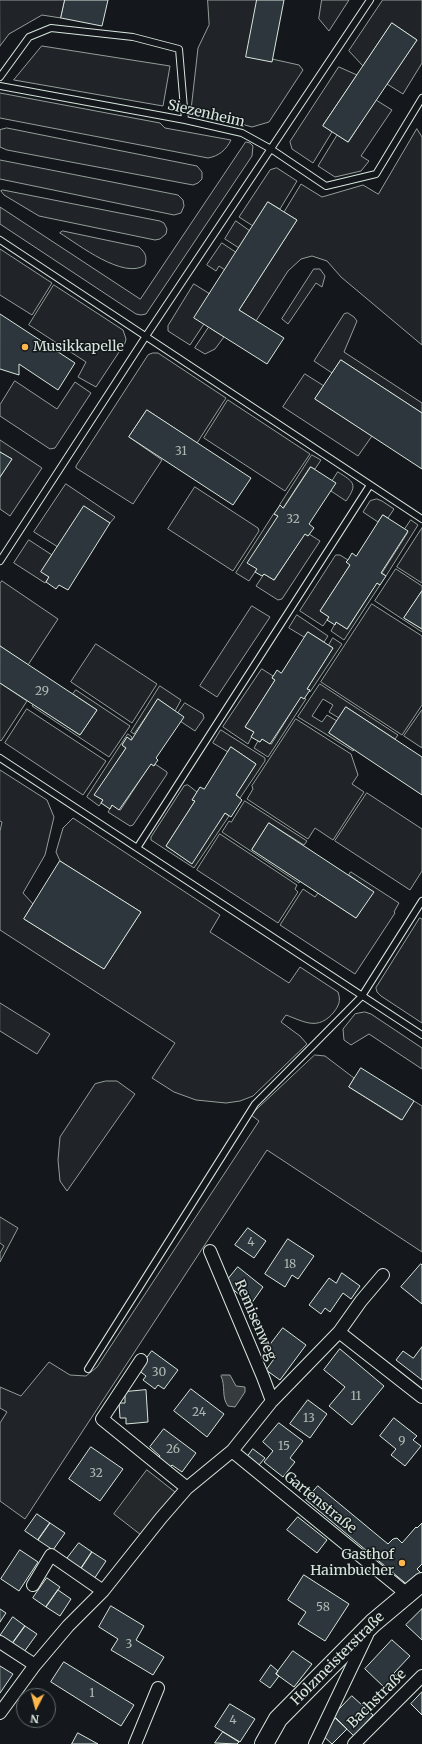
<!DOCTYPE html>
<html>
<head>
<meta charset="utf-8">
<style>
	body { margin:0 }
	#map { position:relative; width:422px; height:1744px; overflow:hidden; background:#14181c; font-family:Merriweather,serif }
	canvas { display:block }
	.north { position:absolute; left:16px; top:1688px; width:40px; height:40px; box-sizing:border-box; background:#14181c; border:1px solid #626a69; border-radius:50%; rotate:186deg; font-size:11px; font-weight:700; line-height:16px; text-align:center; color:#d8e6dc }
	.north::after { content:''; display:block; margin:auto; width:14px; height:18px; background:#ffb74d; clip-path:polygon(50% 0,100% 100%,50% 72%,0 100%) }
</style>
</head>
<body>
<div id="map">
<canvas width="422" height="1744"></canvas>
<div class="north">N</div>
</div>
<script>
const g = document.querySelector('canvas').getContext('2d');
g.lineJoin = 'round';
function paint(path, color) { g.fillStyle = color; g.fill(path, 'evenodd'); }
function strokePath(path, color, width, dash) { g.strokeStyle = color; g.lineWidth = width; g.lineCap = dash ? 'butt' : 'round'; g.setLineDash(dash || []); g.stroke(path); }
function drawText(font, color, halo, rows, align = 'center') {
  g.font = font + ' Merriweather,serif'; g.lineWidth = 3; g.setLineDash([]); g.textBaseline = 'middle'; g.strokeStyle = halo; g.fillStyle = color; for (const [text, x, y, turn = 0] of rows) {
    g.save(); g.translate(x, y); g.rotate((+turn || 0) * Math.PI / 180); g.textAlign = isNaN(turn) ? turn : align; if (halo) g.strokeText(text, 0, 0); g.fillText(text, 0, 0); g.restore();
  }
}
const green = new Path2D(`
	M0,0H65L61,18L42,15L9,34L0,46Z
	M208,0H257L272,59L299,65L303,70L269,122L252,127L191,110L198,48L209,25Z
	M322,0H349L329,31L319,19Z
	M383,0H422V63L403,94L387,84L417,40L392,23L363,66L349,51Z
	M42,46L170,66L163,106L14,80Z
	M339,67L357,75L323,125L332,132L313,163L292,149L290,142Z
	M0,93L160,123L165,128L231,140C226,150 219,156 208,158L0,118Z
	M376,100L392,110L361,156L369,161L361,171L335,177L318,166L337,135L348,142Z
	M7,128L197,166L202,172V179L198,183L193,185L7,150L0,147V130Z
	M417,129L422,137V345L341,277L327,261L312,256L301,259L288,271L256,321L239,310L297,220L284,212L301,184L322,197L363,185L378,194Z
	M246,142L250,143L253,146L252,156L146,314L141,315L136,314L0,224V207L140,299Z
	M0,160L178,195L183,200L184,206L181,213L174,215L0,179Z
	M277,168L297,181L280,209L268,202L253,226L239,217L270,170Z
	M3,190L160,221L164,223L167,229L166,234L160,239L155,240L39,216L4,195L1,191Z
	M236,221L250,231L239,248L225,239Z
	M63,231L139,247C146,253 147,257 145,265C124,280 79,245 60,233Z
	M222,243L237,253L225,270L219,266L216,271L207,265Z
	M0,249L52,283L32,315L0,295Z
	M314,269H320L325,276L322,287L316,283L288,324L282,319Z
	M194,284L210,294L204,324L190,345L168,331V326Z
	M54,285L123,330L126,339L125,343L96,387L78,377L86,362L29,325Z
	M348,313L354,317L357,321L344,352L422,403V413L341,360L332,373L314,361L344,314Z
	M209,327L224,337L215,349L205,354L195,348Z
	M153,353H158L226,398L197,443L147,410L129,437L162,460L133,504L76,468V466L148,355Z
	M305,374L324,386L315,399L372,436L358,456L283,407Z
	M15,381L57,409L75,382L91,393L55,448L50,449L0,416V405Z
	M228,400L310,454L285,491L204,438Z
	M0,440L42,468L10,516L0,509V477L12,459L0,452Z
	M312,455L321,460L315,469L310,467L283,508L280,505Z
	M338,472C354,482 358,484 346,501L331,491L332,481Z
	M66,484L115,517L110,523L84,507L58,547L34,532Z
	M195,487L258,528L259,531L233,571L168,529Z
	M377,499L382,501L394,509L388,518L383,515L378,522L363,512L370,501Z
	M274,514L278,516L257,569L249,581L236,573Z
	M411,520L418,525L386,576L382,573L408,532L405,529Z
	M422,528V583L397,567Z
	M305,534L308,536L309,534L320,541L282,599L278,600L256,586L264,574L274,580Z
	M29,540L52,555L42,572L49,577L45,583L14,563Z
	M336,555H340L348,560L347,562L350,565L320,611L329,617L323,626L300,611Z
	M396,569L422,586V591L404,618L422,629V632L375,601Z
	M2,581L58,619L28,665L0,646V584Z
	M377,583L380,585L344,640L331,631L336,622L347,629Z
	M372,604L422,636V705L402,735L321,682Z
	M252,606L270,617L217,697L200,686Z
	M297,615L328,636L324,642L308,632L304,637L289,628Z
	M333,638L342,644L310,692L307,689L333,648L329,645Z
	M96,644L157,684L132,723L71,682Z
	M262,669L273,676L272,678L275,680L245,727L254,732L248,744L223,727Z
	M0,683L27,701L1,741L0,740Z
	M320,684L398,735L395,739L346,707L339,718L329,712L333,705L323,699L312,716L322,722L327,715L337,721L329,733L354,750L353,751L298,717Z
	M160,686L181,700L175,711L158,699L134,734L131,732Z
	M76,690L130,726L109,757L32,706L33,704L80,735L97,710L73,694Z
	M301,697L306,699L268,757L254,748L258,741L260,742L262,739L271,744Z
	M185,703L203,714L204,718L195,731L180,721L183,717L178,713Z
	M27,709L106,761L83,795L5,743Z
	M422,710V748L404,736Z
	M296,719L351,754L358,775L352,784L364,792L333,840L315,828L308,839L247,799L253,789L252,786Z
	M221,730L265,758V761L240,798L236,795L256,764L231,747L228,752L213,743Z
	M128,734L132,737L131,740L127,738L122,745L126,748L95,795L103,800L99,806L87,797Z
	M151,764L154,766L155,764L167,772V774L133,825L130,826L108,812L112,805L120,810Z
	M0,770L47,800L54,817L45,855L23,893L33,904L24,919L104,969L141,912L60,861L56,852L63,828L73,818L220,915L210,932L289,983L300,967L338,992C341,1001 339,1005 334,1012C318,1031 305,1022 286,1015L281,1022L300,1036L307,1044L253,1096L240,1101L226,1103L196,1100L174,1092L152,1078L175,1043L0,930V831L2,822L0,821Z
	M188,785L197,792L192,800L195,801L166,846L191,863L225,813L229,816L194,868L151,840V837L184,786Z
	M367,793L422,829V871L410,890L335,841Z
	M245,801L307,841L304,845L269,823L252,849L300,881L299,883L222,832L229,821L231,822Z
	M220,834L297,885L295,889L298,892L278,923L197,870Z
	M351,872L399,903L394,912L395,913L355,974L280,925L303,889L315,897L318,893L356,918L373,892L349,875Z
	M420,918L422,919V1023L381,996L377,992L376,988Z
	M0,1003L50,1034L37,1054L0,1031Z
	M365,1012L371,1014L422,1048V1069L369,1034L351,1045L344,1040L343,1029L355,1014Z
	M315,1055L325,1056L354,1078L349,1087L401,1120L414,1101L422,1106V1252L267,1150L25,1519L0,1501V1423L7,1412L0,1408V1387L21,1396L49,1362L70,1375L86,1376L97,1367L259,1121L251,1115Z
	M106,1081H117L135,1094L67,1191L60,1181L58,1160L60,1137L95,1084Z
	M0,1217L18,1228L0,1262V1253L4,1246L0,1243Z`);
paint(green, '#202428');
strokePath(green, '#939e99', 1);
const parking = new Path2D(`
	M147,1470L175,1492L141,1535L114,1514Z`);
paint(parking, '#24282b');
strokePath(parking, '#939e99', 1);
const water = new Path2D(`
	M222,1375H230L236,1386L245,1387V1392L235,1407L228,1406C221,1397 226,1386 221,1376Z`);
paint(water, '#363b3e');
strokePath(water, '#939e99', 1);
const building = new Path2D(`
	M65,0H108L102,26L61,18Z
	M257,0H284L272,62L246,57Z
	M392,23L417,40L348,142L323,126Z
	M268,202L297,220L239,310L284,338L267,364L194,318Z
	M0,314L75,363L58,390L19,364V375L0,369Z
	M341,360L422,413V469L315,399Z
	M147,410L251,478L233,505L129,437Z
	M0,452L12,459L0,477Z
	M311,467L336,483L309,524L314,528L308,536L305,534L274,580L264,574L262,576L255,572L257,569L247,563L278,516L274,514L280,505L283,508Z
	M84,506L110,523L68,590L59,585L56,589L46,582L49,577L41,572Z
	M383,515L408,531L381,573L386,576L380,585L377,583L347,629L336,622L335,625L327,620L329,617L320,611L350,565L346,562L348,560L352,553L356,556Z
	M422,591V629L404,618Z
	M308,632L333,648L307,689L310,690L304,699L301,697L270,744L262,739L260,742L251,737L254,732L245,727L275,680L272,678L277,670L281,673Z
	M0,646L97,710L80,735L0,683Z
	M158,699L184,717L156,758L158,760L155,764L154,766L151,764L119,810L112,805L110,809L101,803L103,800L94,795L126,748L122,745L127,737L131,740Z
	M346,707L422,757V795L329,733Z
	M231,747L256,764L236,795L242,800L231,817L225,813L192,864L166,846L195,801L192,800L200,787L204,789Z
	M269,823L374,892L356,918L252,850Z
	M60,861L141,912L104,969L24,919Z
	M361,1068L414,1101L402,1120L349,1087Z
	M248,1228L266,1241L254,1258L235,1245Z
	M288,1239L314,1256L298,1279L292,1275L285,1287L265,1274Z
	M421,1264L422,1265V1304L401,1287Z
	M238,1267L263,1287L251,1304L225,1283Z
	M342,1273L360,1286L351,1299L343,1293L330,1312L325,1308L321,1314L309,1305L329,1278L336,1283Z
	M283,1328L306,1345L280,1380L266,1370L276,1356L267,1349Z
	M422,1347V1380L396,1360L403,1351L413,1358Z
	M340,1349L384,1386L352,1425L329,1406L345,1387L324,1370Z
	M152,1351L178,1370L164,1389L158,1385L155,1389L143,1380L146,1376L138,1370Z
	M191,1389L224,1414L207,1437L174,1411Z
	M146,1390L148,1422L126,1424V1418H120L119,1403H125V1392Z
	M308,1400L327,1414L310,1438L290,1424Z
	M394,1418L417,1436L413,1440L421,1446L405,1466L391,1455L396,1449L380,1436Z
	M279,1423L303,1441L290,1458L295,1462L283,1477L264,1462L273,1451L263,1442Z
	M164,1429L196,1453L182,1472L172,1465L169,1468L158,1459L160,1456L150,1447Z
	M91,1447L123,1469L100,1501L69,1479Z
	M253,1449L265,1458L259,1465L248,1456Z
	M318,1486L388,1544L393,1539L397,1538L402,1543L416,1527L417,1528L422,1523V1564L417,1569L422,1574L410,1587L306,1500Z
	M37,1514L50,1523L38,1540L25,1531Z
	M298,1517L327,1540L317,1553L287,1530Z
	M50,1523L65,1533L53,1550L38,1540Z
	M79,1543L92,1552L80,1570L66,1560Z
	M20,1550L38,1562L19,1591L1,1579Z
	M92,1552L106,1561L94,1579L80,1570Z
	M304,1575L349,1604L325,1641L298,1624L306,1612L288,1600Z
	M47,1578L60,1587L46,1607L33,1598Z
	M58,1590L71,1599L60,1616L46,1607Z
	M111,1606L144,1626L136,1640L164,1657L153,1675L111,1650L118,1639L99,1627Z
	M0,1609L6,1613L0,1622Z
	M422,1609V1640L406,1625Z
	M13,1617L25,1626L12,1644L0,1636Z
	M25,1626L37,1634L24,1652L12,1644Z
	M392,1640L410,1656L394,1673L398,1677L386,1689L365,1669Z
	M293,1651L312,1664L294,1687L276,1674Z
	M64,1662L134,1705L121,1726L51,1682Z
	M271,1665L278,1671L276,1674L279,1676L270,1688L260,1681Z
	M0,1666L13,1674L0,1693Z
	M422,1692V1715L411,1704Z
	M352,1696L373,1715L354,1736L333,1716Z
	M230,1704L255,1719L240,1742L215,1727Z
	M336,1718L347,1729L332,1744L321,1734Z
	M223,1732L239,1742L237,1744L215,1743Z
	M78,1733L98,1744H72Z`);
paint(building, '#2c363c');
strokePath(building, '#d8e6dc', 1);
const lane = new Path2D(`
	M0,77L29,37L51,28L133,37L179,49L185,120
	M0,86L185,120L242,133L271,149L326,186L376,174L422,98
	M0,240L422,519
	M0,561L146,336L370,0
	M0,758L422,1035
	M137,848L370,485
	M88,1369L255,1104L362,996L422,901`);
const street = new Path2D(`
	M210,1251L263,1377L272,1401
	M339,1332L361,1301L383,1275
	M141,1360L102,1419L187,1488
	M33,1585L51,1555L103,1591
	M407,1594L232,1451L272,1401L339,1332L422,1397
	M0,1642L35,1665
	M0,1713L35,1665L68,1626L103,1591L161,1518L187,1488L232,1451
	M135,1744L158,1688
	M315,1744L367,1635
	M354,1744L422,1676`);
const secondary = new Path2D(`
	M264,1744L278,1719L373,1623L422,1582`);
strokePath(lane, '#d8e6dc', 8);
strokePath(street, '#d8e6dc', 14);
strokePath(secondary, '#d8e6dc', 20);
strokePath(lane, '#14181c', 6);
strokePath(street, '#14181c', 12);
strokePath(secondary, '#14181c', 18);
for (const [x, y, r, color] of [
	[25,347,4,"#ffb74d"],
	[402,1563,4,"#ffb74d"]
]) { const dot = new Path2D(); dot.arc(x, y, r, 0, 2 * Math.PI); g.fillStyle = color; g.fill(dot); strokePath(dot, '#14181c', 1.5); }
drawText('12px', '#adbab4', null, [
	["31",181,452],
	["32",293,520],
	["29",42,692],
	["4",251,1243],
	["18",290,1265],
	["30",159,1373],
	["11",356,1397],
	["24",199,1413],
	["13",309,1419],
	["9",402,1442],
	["15",284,1447],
	["26",173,1450],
	["32",96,1474],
	["58",323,1608],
	["3",129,1645],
	["1",92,1694],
	["4",233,1721]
]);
drawText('14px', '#d8e6dc', '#14181c', [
	["Siezenheim",206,114,13],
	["Remisenweg",255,1320,67],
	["Gartenstraße",320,1503,39],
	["Holzmeisterstraße",338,1659,-45],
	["Bachstraße",377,1699,-45]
]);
drawText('14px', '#d8e6dc', '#14181c', [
	["Musikkapelle",33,347],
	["Gasthof",394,1555,"right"],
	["Haimbucher",394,1571,"right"]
], 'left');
</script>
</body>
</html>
